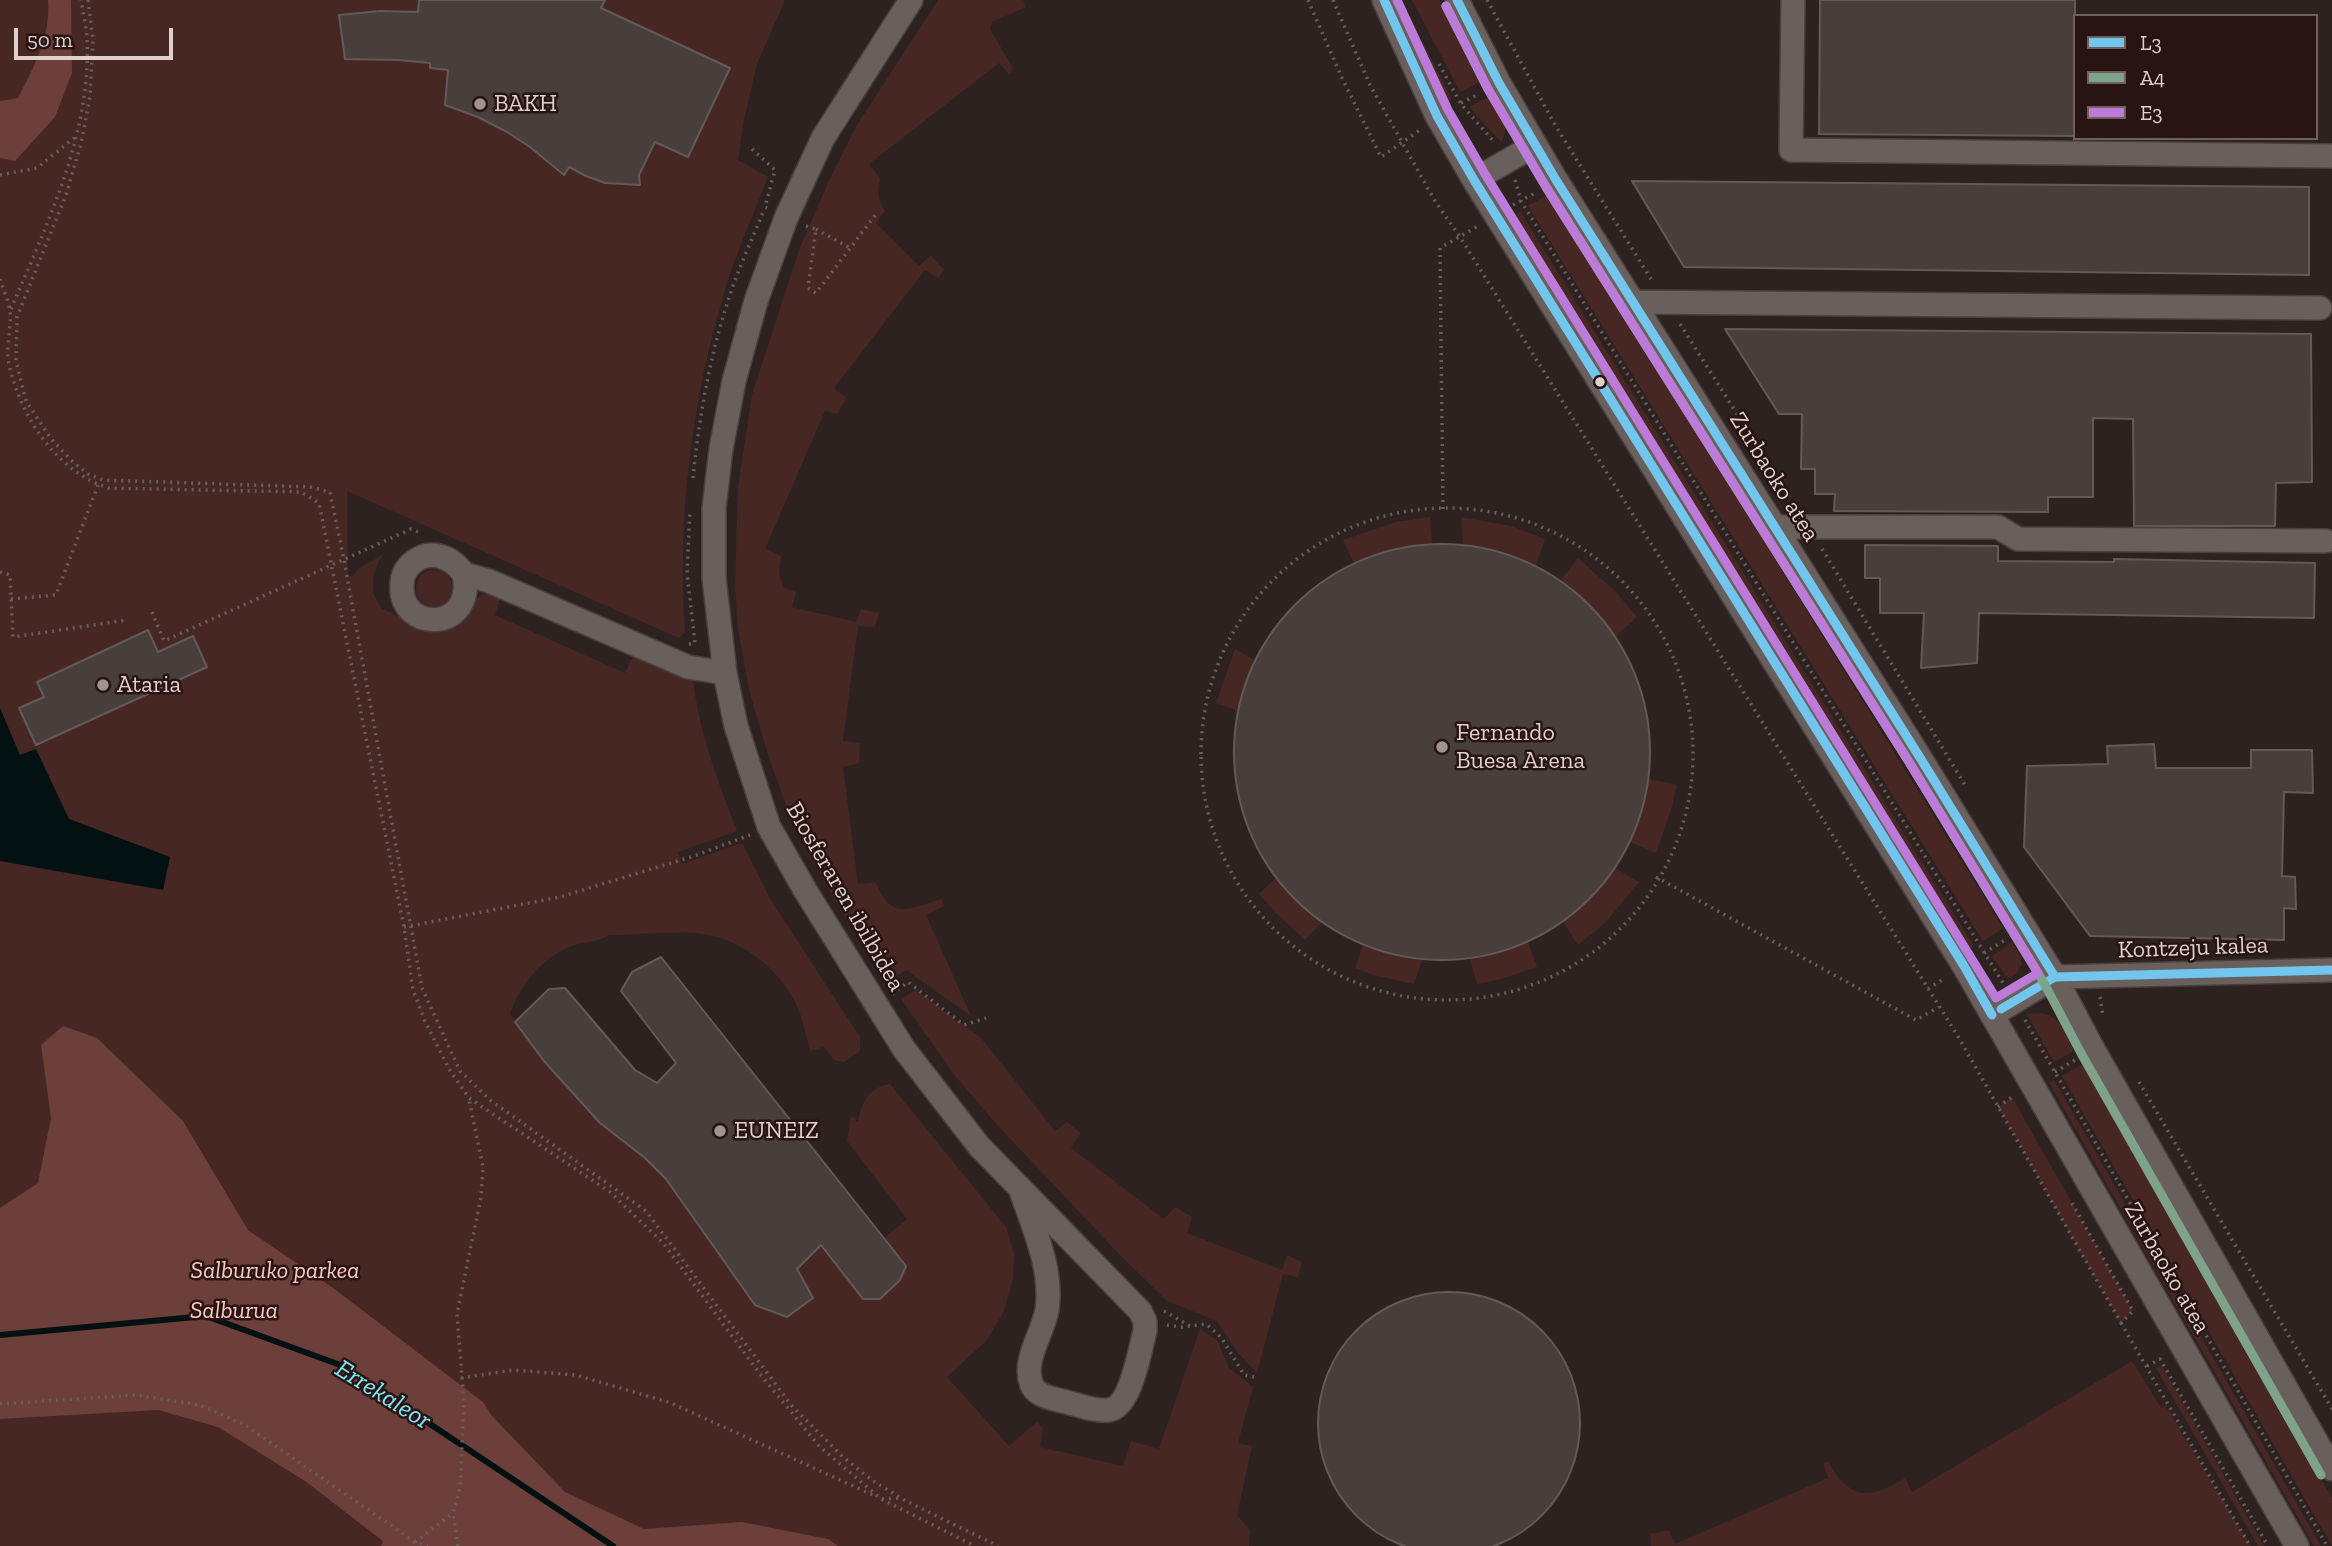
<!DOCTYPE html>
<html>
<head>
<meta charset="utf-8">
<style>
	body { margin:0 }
	#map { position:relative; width:2332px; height:1546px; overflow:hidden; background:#2d2220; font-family:"Zilla Slab",serif }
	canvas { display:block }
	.legend { position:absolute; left:2073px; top:14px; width:245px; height:126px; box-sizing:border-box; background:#281412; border:2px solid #715f5d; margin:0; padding:9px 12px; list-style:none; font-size:21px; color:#dfd0ce }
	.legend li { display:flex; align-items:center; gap:14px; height:35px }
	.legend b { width:35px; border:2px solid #715f5d }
	.scale { position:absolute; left:14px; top:28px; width:159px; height:32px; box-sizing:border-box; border:4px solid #dfd0ce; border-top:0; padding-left:9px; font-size:21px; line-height:24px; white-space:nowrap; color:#dfd0ce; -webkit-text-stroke:5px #281412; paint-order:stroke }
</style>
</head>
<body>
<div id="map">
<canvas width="2332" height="1546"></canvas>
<ul class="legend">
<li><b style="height:9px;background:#72c6ee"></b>L3</li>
<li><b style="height:9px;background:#7ea28a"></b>A4</li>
<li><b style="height:9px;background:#bd7bd9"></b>E3</li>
</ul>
<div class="scale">50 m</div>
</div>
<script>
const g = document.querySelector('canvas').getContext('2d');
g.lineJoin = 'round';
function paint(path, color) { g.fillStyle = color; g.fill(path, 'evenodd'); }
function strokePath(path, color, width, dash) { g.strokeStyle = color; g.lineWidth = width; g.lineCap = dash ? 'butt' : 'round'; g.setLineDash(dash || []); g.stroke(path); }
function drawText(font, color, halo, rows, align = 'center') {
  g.font = font + ' "Zilla Slab",serif'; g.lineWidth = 5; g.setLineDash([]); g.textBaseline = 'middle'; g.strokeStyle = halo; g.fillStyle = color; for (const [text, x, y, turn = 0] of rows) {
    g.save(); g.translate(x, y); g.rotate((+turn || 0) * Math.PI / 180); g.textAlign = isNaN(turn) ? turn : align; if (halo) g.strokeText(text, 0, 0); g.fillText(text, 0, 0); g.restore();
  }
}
paint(new Path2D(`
	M0,0H785L757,64L743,124L738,160L768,177C754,213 738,249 726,286C692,399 677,515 685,632L679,638L347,491L348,576H353L358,569L386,553L379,560L373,577V593L381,608L411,623L467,613C476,597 482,589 501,596L495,615L625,673L634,655L693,679C699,732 718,782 737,831L678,852L682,864L742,843L772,902L860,1037V1051L844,1062L834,1060L824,1047L810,1051C806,1036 803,1018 796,1004C778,967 738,936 695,933C669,931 636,935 609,935C596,944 580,941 567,948C539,961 520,986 510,1014L544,1061L600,1123L645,1158L666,1179L755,1304L787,1317L812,1299L797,1269L821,1245L863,1299H881L900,1280L906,1266L884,1238L907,1219L847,1141L851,1116L858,1122C861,1103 869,1087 890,1084L1006,1227L1014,1253L1013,1279L1004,1311L987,1340L947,1377L1009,1446L1037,1422L1043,1428L1040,1447L1123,1466L1131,1441L1159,1449L1200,1329L1217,1340L1229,1368L1253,1387L1238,1443L1252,1446L1237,1515L1250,1530L1249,1546H0Z
	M938,0H1023L1026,7L992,22L990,29L1013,68L1010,75L999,63L869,164L880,178C877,192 877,199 885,211L876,223L919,266L931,255L944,270L938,278L925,270L834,388L846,398L838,414L825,411L765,549L781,556L779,574L784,588L796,592L792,607L856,622L861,609L879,613L875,627L858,626L843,741L860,743L859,763L843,767L858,884L876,882C891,922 909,908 942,899L944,906L926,915L971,1016L906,970L889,981L841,910L814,863L790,816L769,758L749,690L738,629L735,586L738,487L752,395L799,250L827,185L857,125Z
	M1396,0H1401L1452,99L1448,102Z
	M1412,0H1439L1482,81L1460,92Z
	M1490,96C1499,112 1512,125 1501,142L1469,107Z
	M1549,194L2003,928L1983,941L1528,206Z
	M1520,211L1974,946L1970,949L1515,214Z
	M1430,517L1432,543L1401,547L1354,563L1343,540L1396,522Z
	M1461,517L1511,526L1545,539L1536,565L1504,552L1463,544Z
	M1578,558L1616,592L1637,617L1616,636L1592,607L1561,580Z
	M416 588a18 18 0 1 1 36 0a18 18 0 1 1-36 0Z
	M1235,649L1255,660L1238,711L1216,703Z
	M1649,779L1677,785L1672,807L1656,853L1630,842L1645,801Z
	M1615,868L1639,882L1606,922L1578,945L1563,922L1597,892Z
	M1276,878L1293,898L1322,922L1305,940L1276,913L1259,894Z
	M1528,942L1537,967L1498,980L1477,984L1470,959L1510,949Z
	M2012,942L2020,956L2022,964L2015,975L2007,978L1992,956Z
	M1363,945L1422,960L1414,984L1373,975L1355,968Z
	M916,990L982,1039L1055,1131L1067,1122L1081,1133L1071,1148L1164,1219L1175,1207L1192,1217L1187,1233L1282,1270L1287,1255L1302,1262L1298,1277L1283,1274L1257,1373L1238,1353L1217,1321L1167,1301L1119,1254L999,1127L955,1076L901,999Z
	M2034,1013C2060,1012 2063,1030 2074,1051L2054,1062L2027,1014Z
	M2083,1064L2332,1498V1546L2062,1076Z
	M2054,1080L2321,1546H2314L2049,1083Z
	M2012,1097L2133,1311L2121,1323L1998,1107Z
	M2132,1361L2161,1408L2165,1405L2251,1546H1651L1650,1534L1669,1530L1675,1544L1828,1478L1823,1463L1828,1462C1850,1499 1868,1501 1905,1478L1912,1492Z
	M2162,1366L2264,1546H2258L2156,1368Z`), '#472723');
paint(new Path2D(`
	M48,0H71L72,73L55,117L15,161L0,158V101L18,98C34,67 51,36 48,0Z
	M63,1026L97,1038L183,1121L248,1230L333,1288L483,1402L492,1416L565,1492L644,1529L742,1522L828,1539L838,1546H381L383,1541L305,1481L218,1427L158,1410L0,1419V1208L38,1183L51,1118L41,1045Z`), '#6c3f3a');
paint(new Path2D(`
	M0,708L20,755L36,749L69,819L170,857L163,890L0,861Z`), '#041113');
strokePath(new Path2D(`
	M0,1335L206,1316L343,1366L613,1546`), '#041113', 6);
const building = new Path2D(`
	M419,0H605L601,8L730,68L688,157L655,142L639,175L640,185L605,183L586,176L569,167L564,175L530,147L507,132L478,117L445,105L448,70L430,68V63L398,60L345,59L339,15L380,11L418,12Z
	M1820,0H2075V136L1819,134Z
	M1632,181L2309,187V275L1684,267Z
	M1725,329L2311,334L2312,482L2276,483L2275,526H2134L2133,419L2093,418V497H2048V512L1834,511L1835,494H1815V469H1801L1802,414H1779Z
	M1234 752a208 208 0 1 1 416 0a208 208 0 1 1-416 0Z
	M1865,545L1998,546V561L2114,562V559L2315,563L2314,618L1979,613L1977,663L1921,668L1924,613H1880V578H1865Z
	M148,630L158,652L193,636L207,667L36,745L19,708L44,697L37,682Z
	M2154,744L2156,768H2251V750H2312L2313,793L2284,792L2282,876L2295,877L2296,909L2284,908V940L2090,936L2024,847L2027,766L2108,764L2107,746Z
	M661,957L906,1266L900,1280L880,1299H863L821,1245L797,1269L813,1298L787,1317L755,1305L666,1179L645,1158L600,1123L544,1061L515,1022L549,989L565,988L635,1070L657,1083L676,1063L621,991L632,972Z
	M1318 1423a131 131 0 1 1 262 0a131 131 0 1 1-262 0Z`);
paint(building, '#483e3c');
strokePath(building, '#635a58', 2);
const minor = new Path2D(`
	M911,0L823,138L786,218L756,301L734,381L721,449L714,508V578L725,673L736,726L769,827L805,890L904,1049L979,1146L1140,1311L1145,1321V1331C1140,1349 1131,1407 1109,1410C1095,1412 1076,1404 1062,1401C1051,1398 1035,1396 1031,1383C1023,1359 1043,1333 1047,1310C1053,1270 1034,1229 1021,1191
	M1384,0L1437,116L1474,180L1964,966L2297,1546
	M1457,0L1499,83L1556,180L1919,756L2055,977L2093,1049L2332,1469
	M1793,0L1791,150L2332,156
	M1474,180L1535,145
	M1632,302L2320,308
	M1774,527H1998L2018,539L2326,541
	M464,574C476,633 398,633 402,584C402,577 405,570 410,565C428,547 451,556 464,574L489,581L688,667L725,673
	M1992,1015L2055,977L2332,970`);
strokePath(minor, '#493f3e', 26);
strokePath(new Path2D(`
	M88,0L93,40L90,96L81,144L66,195L17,317L16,361L26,401L51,439L73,462L88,474L103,480L310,487L330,492L344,560L422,988L460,1071L490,1100L646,1211L792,1406L843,1457L873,1481L906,1501L998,1546
	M1308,0L1342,78L1381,157L1420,130
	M1333,0L1370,85L1435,201L1460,237L1959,1038L2121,1323L2133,1311L2072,1203
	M1487,0L1555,125L1651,279
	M1439,64L1461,104L1495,143
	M1461,103L1479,94
	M752,149L775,170L765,207L767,208
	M0,175L37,168L74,138
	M1515,180L1521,201L2003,983
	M1513,205L1537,192
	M806,226L816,229L808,288L816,293L877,213
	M816,229L850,248
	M0,279C3,289 8,300 10,310C12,328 5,347 9,364C20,416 56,471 108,488L301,492L319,503L404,927L413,990L425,1021L449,1069L469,1098L610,1192L664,1244L760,1374L819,1446L881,1499L975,1546
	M11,309C47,224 92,132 87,37C86,25 83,12 81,0
	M1680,324L1796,507
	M693,478C699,417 710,355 729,298C738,269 752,240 763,212
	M1201 754a246 246 0 1 1 492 0a246 246 0 1 1-492 0Z
	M1443,509L1440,248L1480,225
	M1822,549L1965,785
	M0,572L10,575L13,637L127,620
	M11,599L56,595L98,485
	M152,612L164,641L411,529L421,533
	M689,644L695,643L687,573L690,510
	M1656,877L1916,1020L1939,1007
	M404,927L560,897L694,856L750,835
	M1984,953L2007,939
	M1928,989L1945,978
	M892,994L908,982L964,1025L986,1018
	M2100,997L2103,1017
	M2025,1020L2327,1546
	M2055,1072L2075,1060
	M2139,1082L2332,1409
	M1998,1107L2012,1097L2013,1099
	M1164,1311L1190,1326
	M2121,1323L2250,1546
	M1167,1325L1182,1327L1206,1324L1221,1337L1244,1375L1254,1377
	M2147,1366L2160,1359L2268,1546
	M461,1378L513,1370L576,1375L671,1403L875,1496
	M0,1404L136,1395L200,1405L245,1425L415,1542L428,1546
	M882,1499L899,1498
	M415,1542L453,1513
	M458,1546L453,1513L460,1488L464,1403L457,1314L481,1197L483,1167L469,1099`), '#675e5d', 3.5, [2, 5]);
strokePath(minor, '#69605e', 23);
strokePath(new Path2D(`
	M1384,0L1437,116L1474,180L1964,966L1992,1015
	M1457,0L1499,83L1556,180L1919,756L2055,977
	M2001,1009L2055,977L2332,970`), '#72c6ee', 9);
strokePath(new Path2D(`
	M1446,6L1488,89L1546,187L1909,762L2044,983L2082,1055L2321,1475`), '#7ea28a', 9);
strokePath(new Path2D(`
	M1397,0L1448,110L1485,174L1996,998L2038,973L1909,762L1546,187L1488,89L1446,6`), '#bd7bd9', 9);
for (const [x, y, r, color] of [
	[480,104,7,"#a19391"],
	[1600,382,6,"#dfd0ce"],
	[103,685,7,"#a19391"],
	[1442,747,7,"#a19391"],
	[720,1131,7,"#a19391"]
]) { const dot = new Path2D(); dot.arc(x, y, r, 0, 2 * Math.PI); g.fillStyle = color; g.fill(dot); strokePath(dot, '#281412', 2.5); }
drawText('24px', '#dfd0ce', '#281412', [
	["BAKH",494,104],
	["Ataria",117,685],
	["Fernando",1456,733],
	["Buesa Arena",1456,761],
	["EUNEIZ",734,1131]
], 'left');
drawText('24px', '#dfd0ce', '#281412', [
	["Zurbaoko atea",1774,477,58],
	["Biosferaren ibilbidea",845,897,60],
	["Kontzeju kalea",2193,948,-2],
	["Zurbaoko atea",2167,1268,60]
]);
drawText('italic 24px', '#fcc8c0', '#281412', [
	["Salburuko parkea",275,1271],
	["Salburua",234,1311]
]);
drawText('italic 26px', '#7ce7f5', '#281412', [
	["Errekaleor",383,1395,32]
]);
</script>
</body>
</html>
